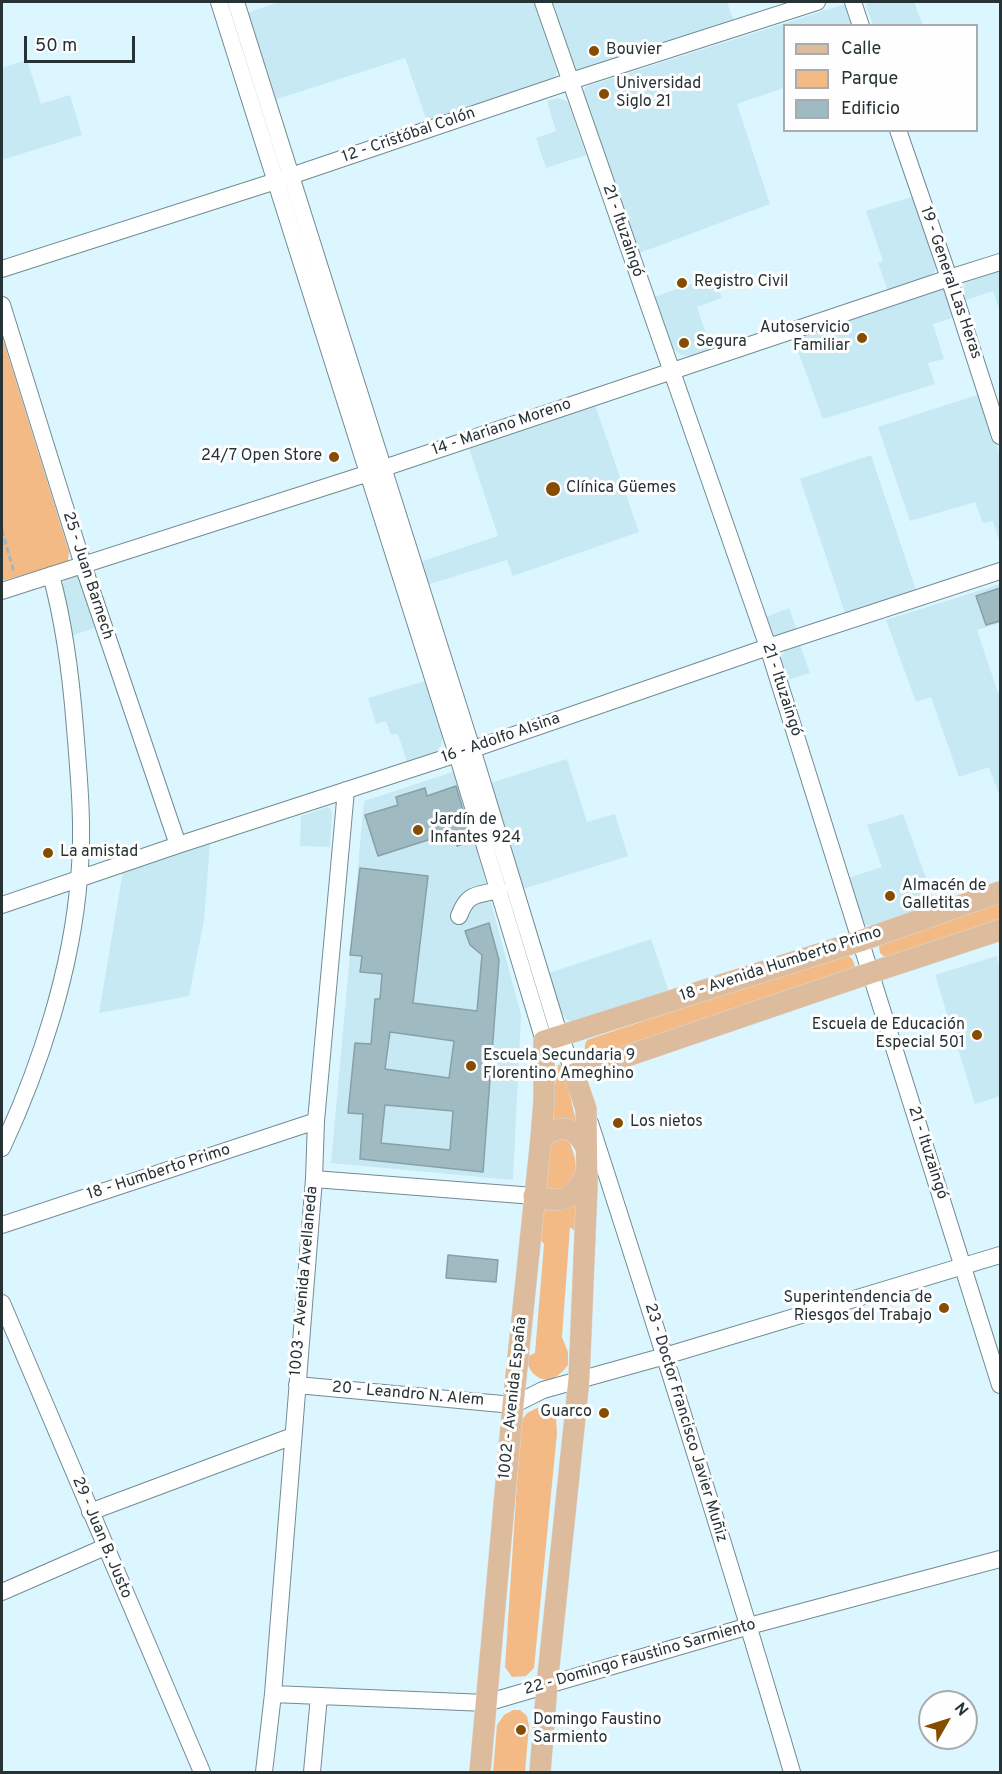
<!DOCTYPE html>
<html>
<head>
<meta charset="utf-8">
<style>
	body { margin:0 }
	#map { position:relative; width:1002px; height:1774px; overflow:hidden; background:#dbf6ff; font-family:Overpass,sans-serif }
	canvas { display:block }
	.frame { position:absolute; inset:0; border:3px solid #273235; pointer-events:none }
	.legend { position:absolute; left:783px; top:24px; width:195px; height:108px; box-sizing:border-box; background:#fefefe; border:2px solid #a8acae; margin:0; padding:8px 10px; list-style:none; font-size:18px; color:#273235 }
	.legend li { display:flex; align-items:center; gap:12px; height:30px }
	.legend b { width:30px; border:2px solid #a8acae }
	.north { position:absolute; left:918px; top:1690px; width:60px; height:60px; box-sizing:border-box; background:#fefefe; border:2px solid #a8acae; border-radius:50%; rotate:51deg; font-size:16px; font-weight:700; line-height:24px; text-align:center; color:#273235 }
	.north::after { content:''; display:block; margin:auto; width:21px; height:27px; background:#864d00; clip-path:polygon(50% 0,100% 100%,50% 72%,0 100%) }
	.scale { position:absolute; left:24px; top:36px; width:111px; height:27px; box-sizing:border-box; border:3px solid #273235; border-top:0; padding-left:8px; font-size:18px; line-height:21px; white-space:nowrap; color:#273235; -webkit-text-stroke:4px #fefefe; paint-order:stroke }
</style>
</head>
<body>
<div id="map">
<canvas width="1002" height="1774"></canvas>
<div class="frame"></div>
<ul class="legend">
<li><b style="height:8px;background:#ddbc9d"></b>Calle</li>
<li><b style="height:16px;background:#f3ba86"></b>Parque</li>
<li><b style="height:16px;background:#a0bac2"></b>Edificio</li>
</ul>
<div class="north">N</div>
<div class="scale">50 m</div>
</div>
<script>
const g = document.querySelector('canvas').getContext('2d');
g.lineJoin = 'round';
function paint(path, color) { g.fillStyle = color; g.fill(path, 'evenodd'); }
function strokePath(path, color, width, dash) { g.strokeStyle = color; g.lineWidth = width; g.lineCap = dash ? 'butt' : 'round'; g.setLineDash(dash || []); g.stroke(path); }
function drawText(font, color, halo, rows, align = 'center') {
  g.font = font + ' Overpass,sans-serif'; g.lineWidth = 6; g.setLineDash([]); g.textBaseline = 'middle'; g.strokeStyle = halo; g.fillStyle = color; for (const [text, x, y, turn = 0] of rows) {
    g.save(); g.translate(x, y); g.rotate((+turn || 0) * Math.PI / 180); g.textAlign = isNaN(turn) ? turn : align; if (halo) g.strokeText(text, 0, 0); g.fillText(text, 0, 0); g.restore();
  }
}
paint(new Path2D(`
	M279,2H534L557,70L556,75L555,79L428,124L405,58L274,100L247,13Z
	M553,2H727L735,24L578,73L572,69L551,11L556,9Z
	M867,2H914L923,25H873L866,6Z
	M842,5H846L857,25L784,26V88L737,104L770,204L637,254L580,92L588,86Z
	M27,60L41,104L70,95L82,135L2,160V68Z
	M558,98L567,101L569,105L586,155L546,168L536,138L556,131L547,101Z
	M915,196L937,266L935,271L927,278L888,291L878,263L883,261L866,211Z
	M1000,271V312L993,291L966,300L964,291L965,283Z
	M715,276L722,298L697,307L711,349L690,356L681,355L671,347L654,297Z
	M941,288L945,291L955,317L933,324L944,359L928,363L935,384L823,419L792,335Z
	M980,394L1000,456V543L993,521L983,523L975,502L910,521L878,427Z
	M594,402L639,532L513,576L507,560L427,585L420,562L498,536L468,445Z
	M871,455L917,593L846,616L800,479Z
	M76,575L81,578L97,627L71,636L61,587L65,578Z
	M1000,584V623L977,630L998,693H1000V797L989,767L959,777L931,697L916,702L886,620Z
	M789,608L797,630L778,637L773,635L769,631L765,617Z
	M800,645L810,673L784,681L779,662L781,656L786,650Z
	M425,681L443,736L441,746L433,754L407,762L398,734L391,735L386,721L376,724L368,698Z
	M567,759L587,822L615,814L628,856L523,889L490,783Z
	M456,771L521,1015L513,1180L331,1163L364,801Z
	M327,807L331,809L332,814L330,847L300,846L301,816Z
	M903,814L936,906L878,926L865,925L861,921L845,879L882,867L867,825Z
	M210,843L204,920L189,996L99,1013L123,871Z
	M651,939L669,992L574,1022L567,1020L561,1012L549,973Z
	M997,956L1000,969V1096L975,1104L935,975Z`), '#c6e9f4');
paint(new Path2D(`
	M2,336L69,552L68,562L2,581Z
	M1000,900V924L889,961L880,953L879,946L882,941Z
	M845,954C852,957 854,961 855,968L594,1061C586,1055 582,1049 587,1040L839,955Z
	M558,1065H562L564,1069L577,1126L549,1123Z
	M561,1138L569,1141C576,1158 577,1164 575,1182L553,1193L542,1186L546,1140Z
	M581,1197L579,1235L570,1227L562,1337L568,1352V1365C565,1369 561,1373 557,1376C542,1386 528,1373 526,1357L535,1353L544,1244L534,1232L538,1210Z
	M539,1407L548,1408L556,1418L557,1433L534,1668L526,1676L512,1677L505,1667L521,1421L527,1413Z
	M513,1710H520L527,1716L529,1726L525,1772H493L497,1725L504,1715Z`), '#f3ba86');
const building = new Path2D(`
	M1000,588V621L986,625L976,596Z
	M456,786L472,841L457,846L453,832L378,856L365,815L398,805L396,797L425,788L427,796Z
	M360,868L428,876L413,1003L477,1011L482,955L470,945L465,931L489,923L499,960L483,1172L360,1159L363,1114L348,1113L355,1043L371,1044L375,999H380L382,974L360,972L362,956L350,955ZM390,1032L454,1041L449,1078L385,1069ZM385,1105L453,1111L450,1150L381,1143Z
	M448,1255L498,1260L496,1282L446,1278Z`);
paint(building, '#a0bac2');
strokePath(building, '#87a0a7', 1.5);
const minor = new Path2D(`
	M219,2L457,754L544,1041
	M236,2L477,765L556,1024L574,1074
	M543,2L768,647L1000,1385
	M853,2L861,26
	M898,130L949,278L1000,436
	M2,269L276,181L571,81L817,2
	M2,305L83,565L178,845
	M2,591L369,473L949,278L1000,262
	M2,905L178,845L482,746L768,647L1000,571
	M459,916C468,892 476,896 499,890
	M590,1123C660,1339 728,1555 792,1772
	M2,1148C40,1067 72,969 79,878C84,828 79,778 75,728C71,676 65,626 51,575
	M314,1179L534,1196
	M2,1225L316,1121
	M2,1303L202,1772
	M297,1385L513,1405L543,1390L665,1356L1000,1255
	M90,1512L293,1436
	M2,1592L105,1547
	M273,1694L486,1703L749,1626L1000,1559
	M264,1772L273,1694L314,1179L316,1121L346,790
	M312,1772L319,1696`);
const major = new Path2D(`
	M541,1138C561,1123 574,1126 586,1147
	M534,1196C564,1204 573,1201 586,1173
	M480,1772L513,1405L541,1138L544,1100V1041L860,941L1000,892
	M540,1772L547,1685L579,1379L587,1186L586,1109L574,1074L870,973L1000,930`);
strokePath(minor, '#728b92', 18);
strokePath(major, '#d8dadb', 22);
strokePath(new Path2D(`
	M2,530L14,572`), '#a1b7be', 3, [6, 3]);
strokePath(minor, '#fff', 16);
strokePath(major, '#ddbc9d', 21);
for (const [x, y, r, color] of [
	[594,51,6,"#864d00"],
	[604,94,6,"#864d00"],
	[682,283,6,"#864d00"],
	[862,338,6,"#864d00"],
	[684,343,6,"#864d00"],
	[334,457,6,"#864d00"],
	[553,489,8,"#864d00"],
	[418,830,6,"#864d00"],
	[48,853,6,"#864d00"],
	[890,896,6,"#864d00"],
	[977,1035,6,"#864d00"],
	[471,1066,6,"#864d00"],
	[618,1123,6,"#864d00"],
	[944,1308,6,"#864d00"],
	[604,1413,6,"#864d00"],
	[521,1730,6,"#864d00"]
]) { const dot = new Path2D(); dot.arc(x, y, r, 0, 2 * Math.PI); g.fillStyle = color; g.fill(dot); strokePath(dot, '#fefefe', 2); }
drawText('16px', '#273235', '#fefefe', [
	["Bouvier",606,51],
	["Universidad",616,85],
	["Siglo 21",616,103],
	["Registro Civil",694,283],
	["Autoservicio",850,329,"right"],
	["Familiar",850,347,"right"],
	["Segura",696,343],
	["24/7 Open Store",322,457,"right"],
	["Clínica Güemes",566,489],
	["Jardín de",430,821],
	["Infantes 924",430,839],
	["La amistad",60,853],
	["Almacén de",902,887],
	["Galletitas",902,905],
	["Escuela de Educación",965,1026,"right"],
	["Especial 501",965,1044,"right"],
	["Escuela Secundaria 9",483,1057],
	["Florentino Ameghino",483,1075],
	["Los nietos",630,1123],
	["Superintendencia de",932,1299,"right"],
	["Riesgos del Trabajo",932,1317,"right"],
	["Guarco",592,1413,"right"],
	["Domingo Faustino",533,1721],
	["Sarmiento",533,1739]
], 'left');
drawText('16px', '#273235', '#fefefe', [
	["12 - Cristóbal Colón",409,136,-19],
	["21 - Ituzaingó",622,231,71],
	["19 - General Las Heras",950,283,71],
	["14 - Mariano Moreno",502,428,-19],
	["25 - Juan Barnech",87,576,72],
	["21 - Ituzaingó",781,690,72],
	["16 - Adolfo Alsina",501,739,-19],
	["18 - Avenida Humberto Primo",781,965,-18],
	["21 - Ituzaingó",927,1153,72],
	["18 - Humberto Primo",159,1173,-18],
	["1003 - Avenida Avellaneda",305,1281,-85],
	["20 - Leandro N. Alem",408,1395,5],
	["1002 - Avenida España",514,1398,-84],
	["23 - Doctor Francisco Javier Muñiz",685,1423,73],
	["29 - Juan B. Justo",101,1538,67],
	["22 - Domingo Faustino Sarmiento",640,1658,-16]
]);
</script>
</body>
</html>
